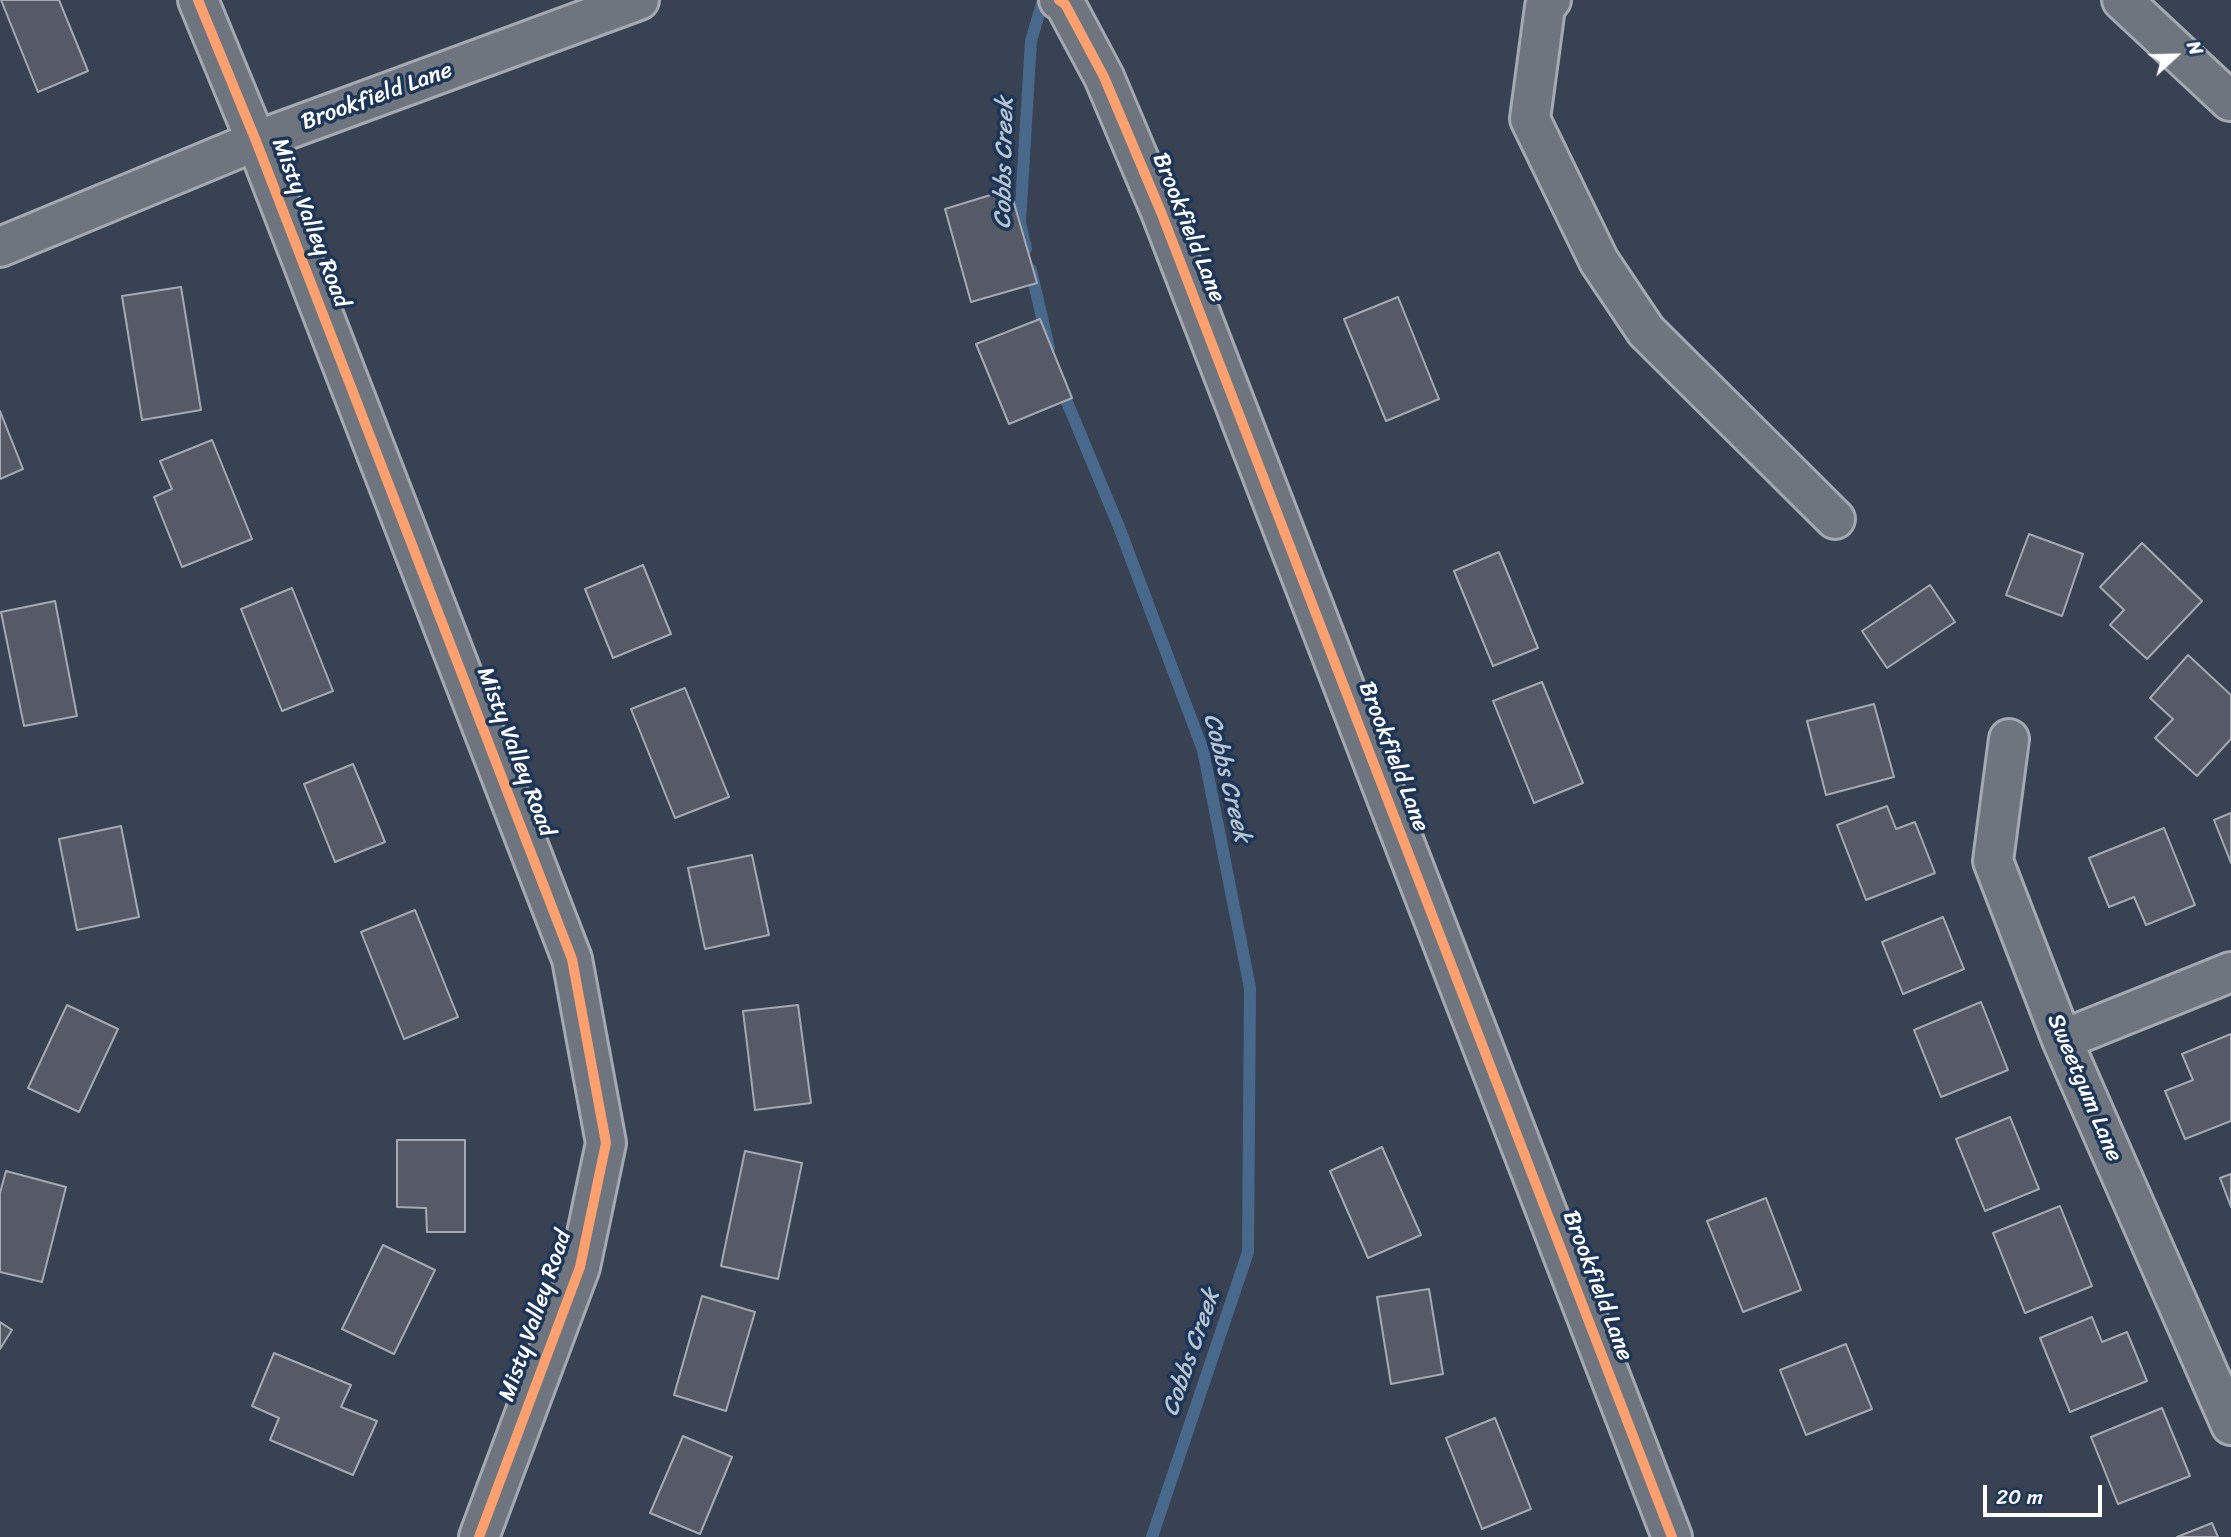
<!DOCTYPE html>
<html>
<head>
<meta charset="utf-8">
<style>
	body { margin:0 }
	#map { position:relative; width:2231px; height:1537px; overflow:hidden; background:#384253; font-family:Sriracha,sans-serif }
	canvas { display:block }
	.north { position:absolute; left:2140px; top:21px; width:70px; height:70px; -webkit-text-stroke:5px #1d3557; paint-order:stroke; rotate:68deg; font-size:19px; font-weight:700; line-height:28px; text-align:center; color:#fff }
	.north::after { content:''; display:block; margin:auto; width:24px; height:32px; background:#fff; clip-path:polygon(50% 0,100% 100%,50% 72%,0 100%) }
	.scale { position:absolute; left:1983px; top:1485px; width:119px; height:32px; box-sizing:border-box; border:4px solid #fff; border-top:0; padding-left:9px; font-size:21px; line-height:24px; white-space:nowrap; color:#fff; -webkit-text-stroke:5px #1d3557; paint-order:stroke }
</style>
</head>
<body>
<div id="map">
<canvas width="2231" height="1537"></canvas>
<div class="north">N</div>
<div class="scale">20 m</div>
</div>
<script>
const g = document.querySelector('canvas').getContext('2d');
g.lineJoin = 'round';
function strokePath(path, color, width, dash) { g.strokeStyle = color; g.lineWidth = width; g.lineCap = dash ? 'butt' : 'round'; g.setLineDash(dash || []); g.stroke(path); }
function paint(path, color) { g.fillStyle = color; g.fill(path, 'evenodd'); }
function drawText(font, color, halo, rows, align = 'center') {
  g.font = font + ' Sriracha,sans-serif'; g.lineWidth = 7; g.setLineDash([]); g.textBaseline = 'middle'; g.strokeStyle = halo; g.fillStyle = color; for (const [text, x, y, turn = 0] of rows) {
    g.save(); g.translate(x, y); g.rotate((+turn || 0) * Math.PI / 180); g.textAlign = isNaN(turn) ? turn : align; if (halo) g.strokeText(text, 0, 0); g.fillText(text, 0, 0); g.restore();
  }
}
strokePath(new Path2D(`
	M1026,249L1020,222L1031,41L1043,0
	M1031,270L1049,348
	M1060,385L1119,527L1203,750L1250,988L1248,1252L1152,1537`), '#48698b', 12);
const building = new Path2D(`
	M1,0H59L88,71L38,92Z
	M1010,189L1037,283L971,302L945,209Z
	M181,287L201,410L142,420L122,296Z
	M1398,297L1439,399L1386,421L1344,319Z
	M1040,319L1072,398L1009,424L976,344Z
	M0,411L23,469L0,479Z
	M212,440L252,539L182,567L154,497L172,489L160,461Z
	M2029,534L2083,554L2062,616L2006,595Z
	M2142,543L2202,601L2147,659L2110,625L2124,610L2100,587Z
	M1499,552L1538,648L1493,666L1454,571Z
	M643,565L671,634L613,658L585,589Z
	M1930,585L1955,622L1887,668L1862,631Z
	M292,588L333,691L282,711L241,609Z
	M55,601L77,716L24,726L1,612Z
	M2188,655L2231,695V739L2197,776L2155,738L2173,719L2150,698Z
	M1542,682L1583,783L1534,803L1493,701Z
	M685,688L729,797L675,818L631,709Z
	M1874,704L1894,777L1826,795L1807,721Z
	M353,764L385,842L335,862L304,784Z
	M1887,806L1896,829L1915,822L1935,873L1866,900L1837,825Z
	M2231,813V863L2214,820Z
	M121,826L139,917L77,930L59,839Z
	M2164,828L2195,905L2146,925L2134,897L2109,907L2089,858Z
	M752,855L769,935L705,949L688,868Z
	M415,910L458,1017L404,1039L361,932Z
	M1943,917L1964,969L1903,994L1882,942Z
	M1981,1002L2008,1070L1941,1097L1914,1030Z
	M67,1005L118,1029L79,1112L28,1088Z
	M798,1005L811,1103L755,1110L743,1011Z
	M2231,1034V1121L2185,1139L2165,1091L2193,1080L2182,1054Z
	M2010,1117L2039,1189L1985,1211L1956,1139Z
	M397,1140H465V1232H427L426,1208L397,1207Z
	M1382,1147L1421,1235L1368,1258L1330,1171Z
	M745,1151L802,1163L778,1279L721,1266Z
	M6,1171L66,1187L42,1282L0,1272V1193Z
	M2231,1174V1207L2220,1178Z
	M1766,1198L1801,1290L1743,1312L1707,1221Z
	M2060,1206L2092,1286L2025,1313L1993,1233Z
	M383,1245L435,1270L394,1354L342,1329Z
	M1429,1289L1443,1374L1391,1384L1377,1297Z
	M702,1296L755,1312L726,1411L674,1395Z
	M2092,1317L2102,1342L2127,1332L2147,1381L2070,1412L2040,1338Z
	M0,1322L12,1330L0,1349Z
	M1846,1344L1872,1409L1806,1435L1780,1370Z
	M274,1353L351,1385L341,1407L377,1421L353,1475L270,1440L279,1418L252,1406Z
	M2162,1408L2190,1476L2118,1504L2091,1437Z
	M1495,1418L1531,1509L1482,1529L1446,1438Z
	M683,1436L732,1457L700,1534L650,1513Z
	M2212,1523L2218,1537H2177Z`);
paint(building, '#565966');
strokePath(building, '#a5aab2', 2);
const minor = new Path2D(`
	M198,0L256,141L572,959L606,1143L580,1267L479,1537
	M1059,0L1065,4L1104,77L1161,212L1672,1537
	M1551,0L1545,7L1530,119L1599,261L1646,331L1835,519
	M2122,0L2230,101
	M0,247L256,141L639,0
	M2009,739L1993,861L2062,1040L2231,1425
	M2062,1040L2231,972`);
strokePath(minor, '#a5aab2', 44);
strokePath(minor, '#6f757e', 38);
strokePath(new Path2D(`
	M198,0L256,141L572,959L606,1143L580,1267L479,1537
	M1059,0L1065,4L1104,77L1161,212L1672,1537`), '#fca06f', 10);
drawText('23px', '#fff', '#1d3557', [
	["Brookfield Lane",377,97,-20],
	["Misty Valley Road",310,223,69],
	["Brookfield Lane",1188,228,68],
	["Misty Valley Road",515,752,69],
	["Brookfield Lane",1393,757,69],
	["Sweetgum Lane",2084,1088,67],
	["Brookfield Lane",1597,1286,69],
	["Misty Valley Road",536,1316,-71]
]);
drawText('italic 24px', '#b7c5d3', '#1d3557', [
	["Cobbs Creek",1005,163,-89],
	["Cobbs Creek",1226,778,76],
	["Cobbs Creek",1192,1353,-71]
]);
</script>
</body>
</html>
